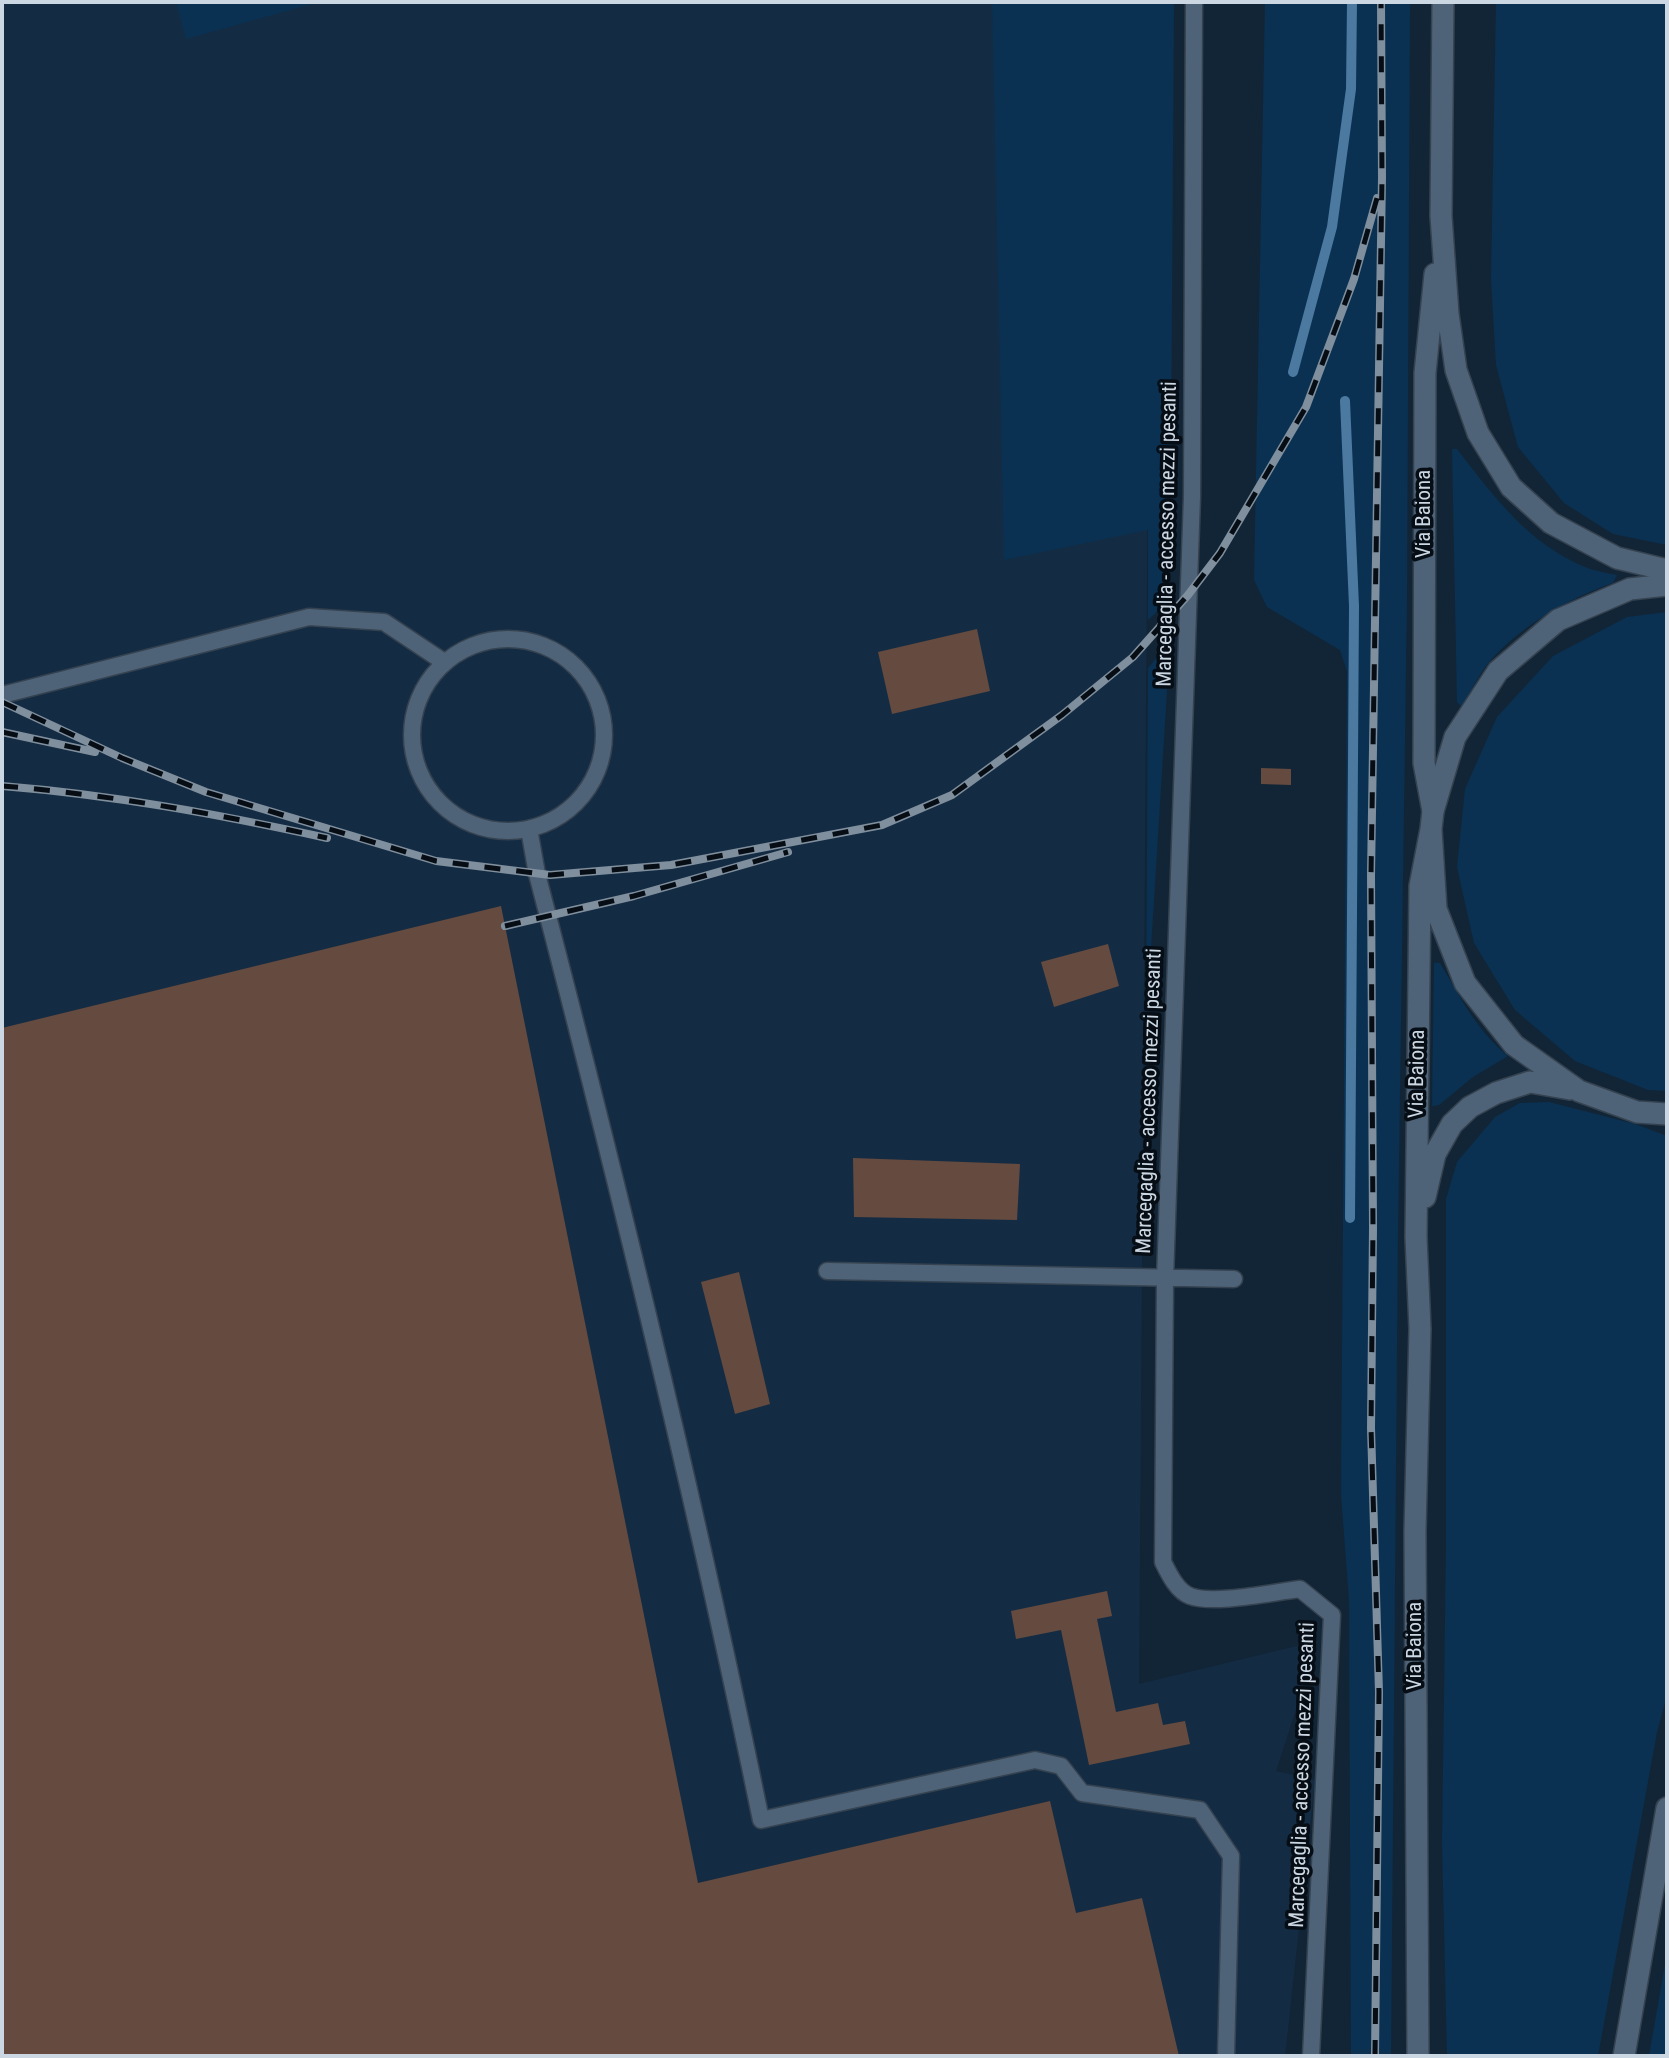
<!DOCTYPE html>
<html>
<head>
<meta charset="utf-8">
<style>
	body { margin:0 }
	#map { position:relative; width:1669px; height:2058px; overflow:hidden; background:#122536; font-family:"Roboto Condensed",sans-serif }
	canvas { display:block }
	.frame { position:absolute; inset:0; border:4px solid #cbd7e3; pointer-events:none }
</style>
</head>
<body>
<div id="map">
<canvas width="1669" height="2058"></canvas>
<div class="frame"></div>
</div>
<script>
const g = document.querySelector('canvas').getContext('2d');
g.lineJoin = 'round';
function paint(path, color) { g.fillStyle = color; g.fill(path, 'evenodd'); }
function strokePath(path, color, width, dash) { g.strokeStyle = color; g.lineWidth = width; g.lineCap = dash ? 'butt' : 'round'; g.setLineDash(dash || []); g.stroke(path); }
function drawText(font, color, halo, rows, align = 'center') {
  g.font = font + ' "Roboto Condensed",sans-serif'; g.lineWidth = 7; g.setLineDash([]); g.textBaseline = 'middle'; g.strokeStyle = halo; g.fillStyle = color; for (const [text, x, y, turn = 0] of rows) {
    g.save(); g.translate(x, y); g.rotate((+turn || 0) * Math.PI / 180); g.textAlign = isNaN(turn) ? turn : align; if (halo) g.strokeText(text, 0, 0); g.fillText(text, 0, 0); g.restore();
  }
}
paint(new Path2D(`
	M2,2H1151L1139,1684L1318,1641L1276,1771L1315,1780L1285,2056H2Z`), '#142c43');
paint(new Path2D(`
	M176,2H319L186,39Z
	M992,2H1174L1170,600L1148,620V530L1004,560Z
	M1265,2H1410L1407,599L1398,1231L1391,2056H1351L1349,1600L1341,1494L1347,671L1340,650L1267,607L1254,580Z
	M1496,2H1667V545L1613,534L1564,503L1518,447L1496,365L1491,279Z
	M1452,449H1457C1493,496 1529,544 1585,567C1595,571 1606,573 1617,575L1613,583C1571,597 1519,627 1490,661C1479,674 1471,692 1461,706L1457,702Z
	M1667,612V1091L1648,1090L1575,1061L1515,1010L1474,943L1457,867L1465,789L1497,717L1553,656L1627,617Z
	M1168,644L1167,691L1146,1028L1148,668Z
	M1434,963H1440C1460,997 1477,1031 1508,1056L1473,1077L1439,1105L1432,1106Z
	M1549,1102L1635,1124L1667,1136V1695L1657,1732L1598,2056H1447L1442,1842L1446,1548V1199L1457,1162L1495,1117L1520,1103Z
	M1667,1953V2056H1649Z`), '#0a3152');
strokePath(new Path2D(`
	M1293,372L1332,227L1351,89L1352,2
	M1345,401L1354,606L1350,1218`), '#4b79a0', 10);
paint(new Path2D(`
	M977,629L990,691L892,714L878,652Z
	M1261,768L1291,769V785L1261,784Z
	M501,906L698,1883L1050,1801L1076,1913L1142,1898L1179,2056H2V1028Z
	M1108,944L1119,986L1054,1007L1041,962Z
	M853,1158L1020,1164L1017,1220L854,1217Z
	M739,1272L770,1404L735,1414L701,1282Z
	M1107,1591L1112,1616L1097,1619L1116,1712L1158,1703L1163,1725L1185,1721L1190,1744L1089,1765L1061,1630L1016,1639L1011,1611Z`), '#654a3f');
const lane = new Path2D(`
	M1194,2L1192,497L1165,1279L1163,1562C1169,1574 1177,1591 1190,1596C1214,1605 1273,1592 1300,1589L1332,1615L1311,2056
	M412 735a96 96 0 1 1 192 0a96 96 0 1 1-192 0Z
	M2,695L309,617L384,622L444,662
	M529,829L537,874C619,1187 696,1503 761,1820L1035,1760L1061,1766L1082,1793L1200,1810L1231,1856L1226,2056
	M827,1271L1234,1279`);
const street = new Path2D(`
	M1443,2L1441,216L1448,314L1456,370L1478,433L1511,487L1551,523L1617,558L1667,570
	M1433,811L1424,763L1425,373L1435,274`);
const secondary = new Path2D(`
	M1667,585L1630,589L1558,620L1498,671L1455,737L1433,811L1431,829L1436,909L1465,983L1514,1045L1579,1091L1637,1112L1667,1114
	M1425,1197L1435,1154L1452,1124L1470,1107L1496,1093L1530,1082L1570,1089
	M1418,2056L1415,1531L1420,1329L1416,1237L1420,886L1431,829
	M1624,2056L1667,1808`);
strokePath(lane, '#354250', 19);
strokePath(street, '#354250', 24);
strokePath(secondary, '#354250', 24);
strokePath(lane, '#4e6378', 16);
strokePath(street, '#4e6378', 21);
strokePath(secondary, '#4e6378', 21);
const rail = new Path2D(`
	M2,702L122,758L206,792L436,861L550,875L671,865L882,825L952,795L1062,715L1133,657L1188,595L1220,553L1306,407L1354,279L1377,198
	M2,732L95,752
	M2,786C114,795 217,814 327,838
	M505,926L634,896L788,852
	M1375,2056L1379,1692L1371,1428L1373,1228L1371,875L1382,178L1381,2`);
strokePath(rail, '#808f9d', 8);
strokePath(rail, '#060d15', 5, [16]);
drawText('21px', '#cbd7e3', '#060d15', [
	["Via Baiona",1425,514,-90],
	["Marcegaglia - accesso mezzi pesanti",1168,534,-89],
	["Via Baiona",1418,1074,-89],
	["Marcegaglia - accesso mezzi pesanti",1150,1101,-88],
	["Via Baiona",1416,1646,-90],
	["Marcegaglia - accesso mezzi pesanti",1303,1775,-88]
]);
</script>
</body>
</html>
